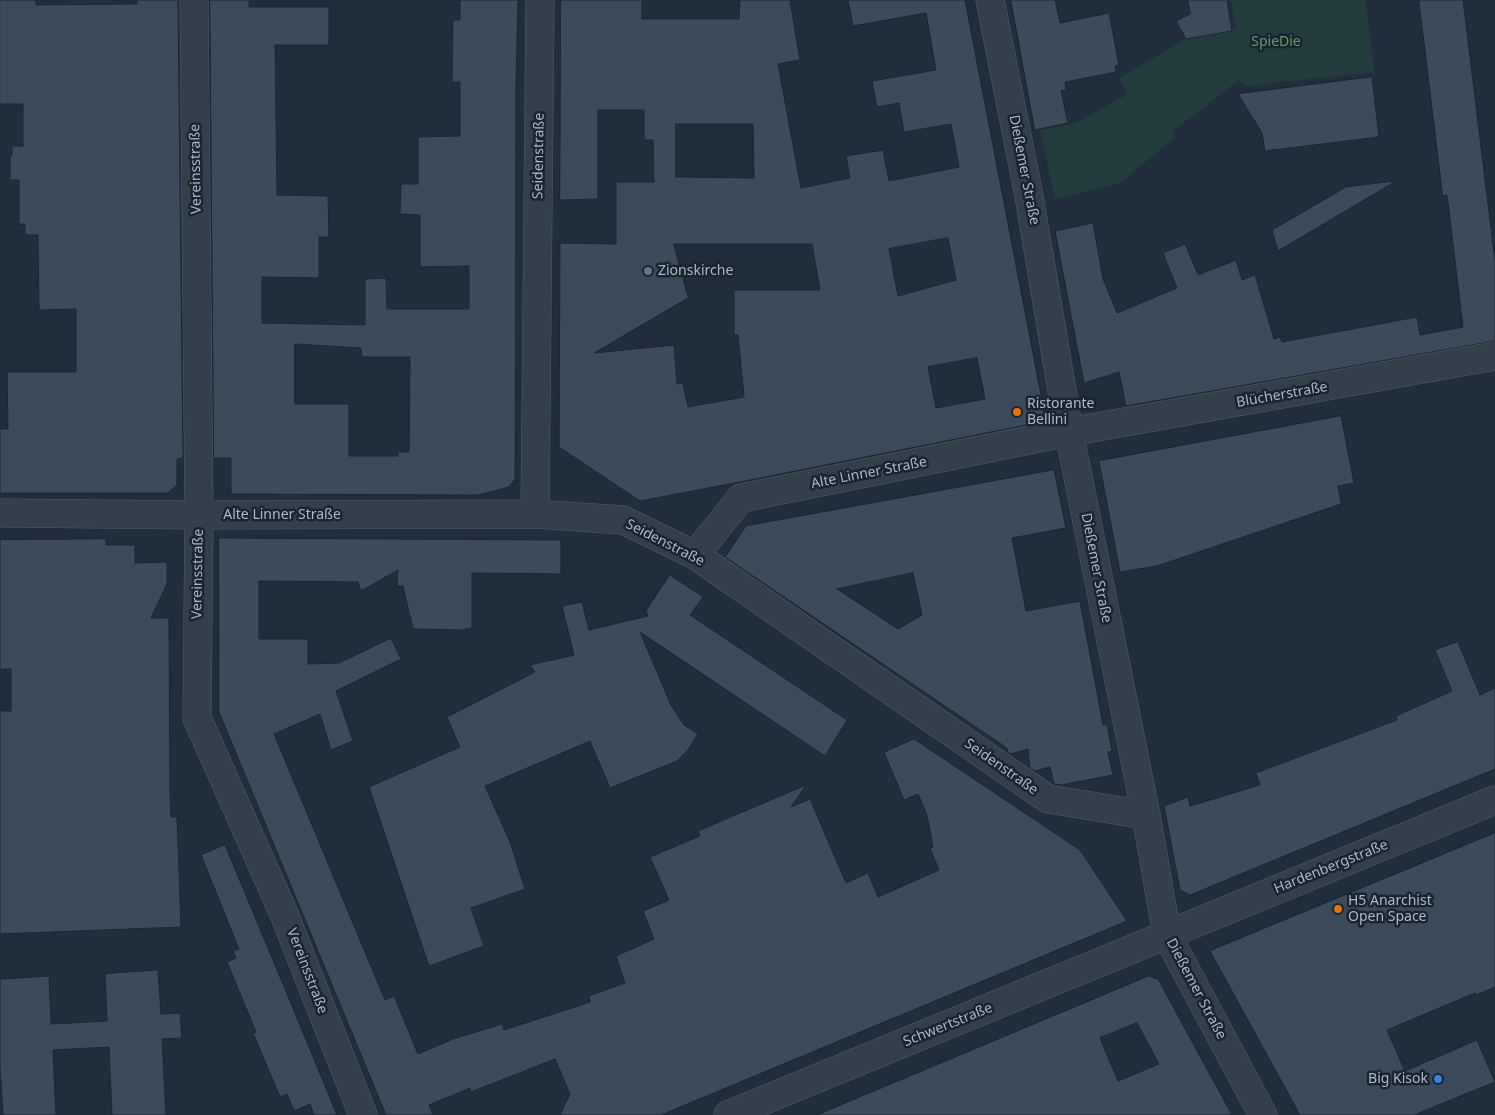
<!DOCTYPE html>
<html>
<head>
<meta charset="utf-8">
<style>
	body { margin:0 }
	canvas { display:block; background:#202d3c }
</style>
</head>
<body>
<canvas width="1495" height="1115"></canvas>
<script>
const g = document.querySelector('canvas').getContext('2d');
g.lineJoin = 'round';
function paint(path, color) { g.fillStyle = color; g.fill(path, 'evenodd'); }
function strokePath(path, color, width, dash) { g.strokeStyle = color; g.lineWidth = width; g.lineCap = dash ? 'butt' : 'round'; g.setLineDash(dash || []); g.stroke(path); }
function drawText(font, color, halo, rows, align = 'center') {
  g.font = font + ' "Noto Sans",sans-serif'; g.lineWidth = 5; g.setLineDash([]); g.textBaseline = 'middle'; g.strokeStyle = halo; g.fillStyle = color; for (const [text, x, y, turn = 0] of rows) {
    g.save(); g.translate(x, y); g.rotate((+turn || 0) * Math.PI / 180); g.textAlign = isNaN(turn) ? turn : align; if (halo) g.strokeText(text, 0, 0); g.fillText(text, 0, 0); g.restore();
  }
}
paint(new Path2D(`
	M1231,0H1366L1374,72L1246,86L1239,80L1172,132L1175,137L1120,183L1055,199L1040,130L1076,123L1128,94L1119,78L1191,36L1236,28Z`), '#223b3d');
const building = new Path2D(`
	M0,0H36V5L137,4V0H178L183,458L177,459V485L168,493H0V429H8L7,372H76V309L39,310L38,235H25V224H19V180H10V154L12,155V146H23V104H0Z
	M210,0H249V7H329V45H275L277,195L328,196L329,237H319V278L262,277V323L365,325V279L386,278L387,309H469V266L420,267V215L400,214L401,184H418V137L460,136V82H452L453,20H460V0H518L516,83L515,479L509,487L478,495L231,494V458H214ZM295,344L361,348L362,357H410L409,452H398V456H349V404H295Z
	M561,0H642V19H739L740,0H790L800,60L778,64L801,188L850,178L846,156L883,150L889,181L959,167L951,124L904,132L899,103L877,107L872,81L936,70L926,13L853,26L848,0H965L1046,421L745,481L640,501L559,447L560,243L616,244V182H654L653,140H644V110H598V199L560,200ZM676,124H753L754,178L676,177ZM948,238L956,280L898,296L889,249ZM674,244H812L820,290H734V335H738L744,397L688,407L683,383L677,384L674,345L594,353L688,298ZM977,358L985,399L936,408L928,367Z
	M1011,0H1055L1060,23L1109,13L1119,65L1115,66L1116,72L1065,82L1066,90L1061,91L1068,123L1035,130Z
	M1188,0H1227L1232,31L1186,39L1176,21L1190,14Z
	M1419,0H1463L1495,261V341L1126,406L1119,372L1084,383L1055,231L1093,223L1103,279L1117,313L1177,288L1163,253L1185,244L1198,275L1236,260L1242,280L1255,275L1274,339L1280,337L1282,342L1417,317L1420,335L1463,327L1447,195L1443,196Z
	M1372,77L1379,137L1265,151L1262,133L1238,94Z
	M1396,181L1278,251L1272,230L1346,187Z
	M1341,416L1354,483L1338,486L1341,504L1157,566L1120,572L1099,461Z
	M1054,470L1066,528L1012,538L1026,611L1080,601L1103,725L1107,724L1112,751L1108,752L1113,775L1061,785L1054,784L1050,767L1035,771L1030,768L1028,749L1010,754L1008,752L1007,748L725,557L746,526ZM913,573L922,615L898,629L837,589Z
	M219,538L561,540V574L472,573V628L461,630L413,629L403,586H397L398,570L361,591L358,582L259,581V639H308V664L339,663L391,638L401,659L336,691L353,741L331,750L320,714L274,734L385,1000L394,996L418,1054L453,1039L502,1024L504,1030L590,1002L589,996L625,983L616,956L654,939L643,911L669,900L650,857L700,836L698,831L806,785L791,807L810,799L846,883L868,873L878,897L939,870L930,848L933,847L927,815L918,794L904,800L884,752L914,739L1080,850L1127,921L661,1115H560L570,1094L555,1059L471,1092L470,1088L429,1105L433,1115H386L219,712Z
	M106,539V545H135V563L167,562V584L151,618H169L170,794L171,817H177L181,927L0,934V711H11V669H0V540Z
	M670,575L703,597L690,615L847,720L825,756L640,632L671,705L684,725L698,734L688,750L677,761L610,788L590,741L485,786L510,842L525,889L471,908L484,946L429,966L369,787L460,747L447,717L535,672L530,665L574,655L562,606L582,602L589,630L648,616L646,611Z
	M1458,642L1480,695L1495,688V769L1190,895L1180,890L1164,806L1188,797L1190,806L1260,785L1256,773L1397,720L1396,716L1452,691L1435,650Z
	M1495,833V987L1476,995L1475,993L1387,1030L1405,1071L1477,1040L1495,1082L1414,1115H1300L1210,951Z
	M225,845L290,1001L337,1115H314L310,1104L294,1111L287,1094L280,1097L253,1033L256,1032L227,962L236,958L233,951L239,949L201,855Z
	M158,970L161,1014L180,1013L182,1038L162,1039L166,1115H112L109,1047L53,1050L56,1115H3L0,1067V979L49,976L51,1024L107,1021L105,974Z
	M1149,976L1158,979L1232,1115H817ZM1137,1023L1159,1064L1118,1081L1100,1038Z`);
paint(building, '#3b4b5c');
strokePath(building, '#1b2633', 1);
const minor = new Path2D(`
	M194,0L199,515L197,718L284,914L363,1115
	M990,0L1029,196L1069,432L1146,815L1167,935L1263,1115
	M0,513L199,515L535,514L623,520L695,555L1048,799L1146,815
	M535,514L540,0
	M695,555L741,498L1069,432L1495,356
	M728,1115L1495,800`);
strokePath(minor, '#515c6a', 29);
strokePath(minor, '#343f4c', 28);
for (const [x, y, r, color] of [
	[648,271,5,"#6b7280"],
	[1017,412,5,"#e8710a"],
	[1338,909,5,"#e8710a"],
	[1438,1079,5,"#3f7fe0"]
]) { const dot = new Path2D(); dot.arc(x, y, r, 0, 2 * Math.PI); g.fillStyle = color; g.fill(dot); strokePath(dot, '#192431', 2); }
drawText('14px', '#639c6e', '#192431', [
	["SpieDie",1276,42]
]);
drawText('14px', '#aeb9c8', '#192431', [
	["Seidenstraße",539,156,-89],
	["Vereinsstraße",196,169,-91],
	["Dießemer Straße",1024,170,79],
	["Blücherstraße",1282,395,-10],
	["Alte Linner Straße",869,473,-11],
	["Alte Linner Straße",282,515],
	["Seidenstraße",665,543,27],
	["Dießemer Straße",1096,568,79],
	["Vereinsstraße",198,574,-89],
	["Seidenstraße",1001,767,35],
	["Hardenbergstraße",1331,867,-22],
	["Vereinsstraße",307,971,69],
	["Dießemer Straße",1196,989,62],
	["Schwertstraße",948,1025,-22]
]);
drawText('14px', '#aeb9c8', '#192431', [
	["Zionskirche",658,271],
	["Ristorante",1027,404],
	["Bellini",1027,420],
	["H5 Anarchist",1348,901],
	["Open Space",1348,917],
	["Big Kisok",1428,1079,"right"]
], 'left');
</script>
</body>
</html>
